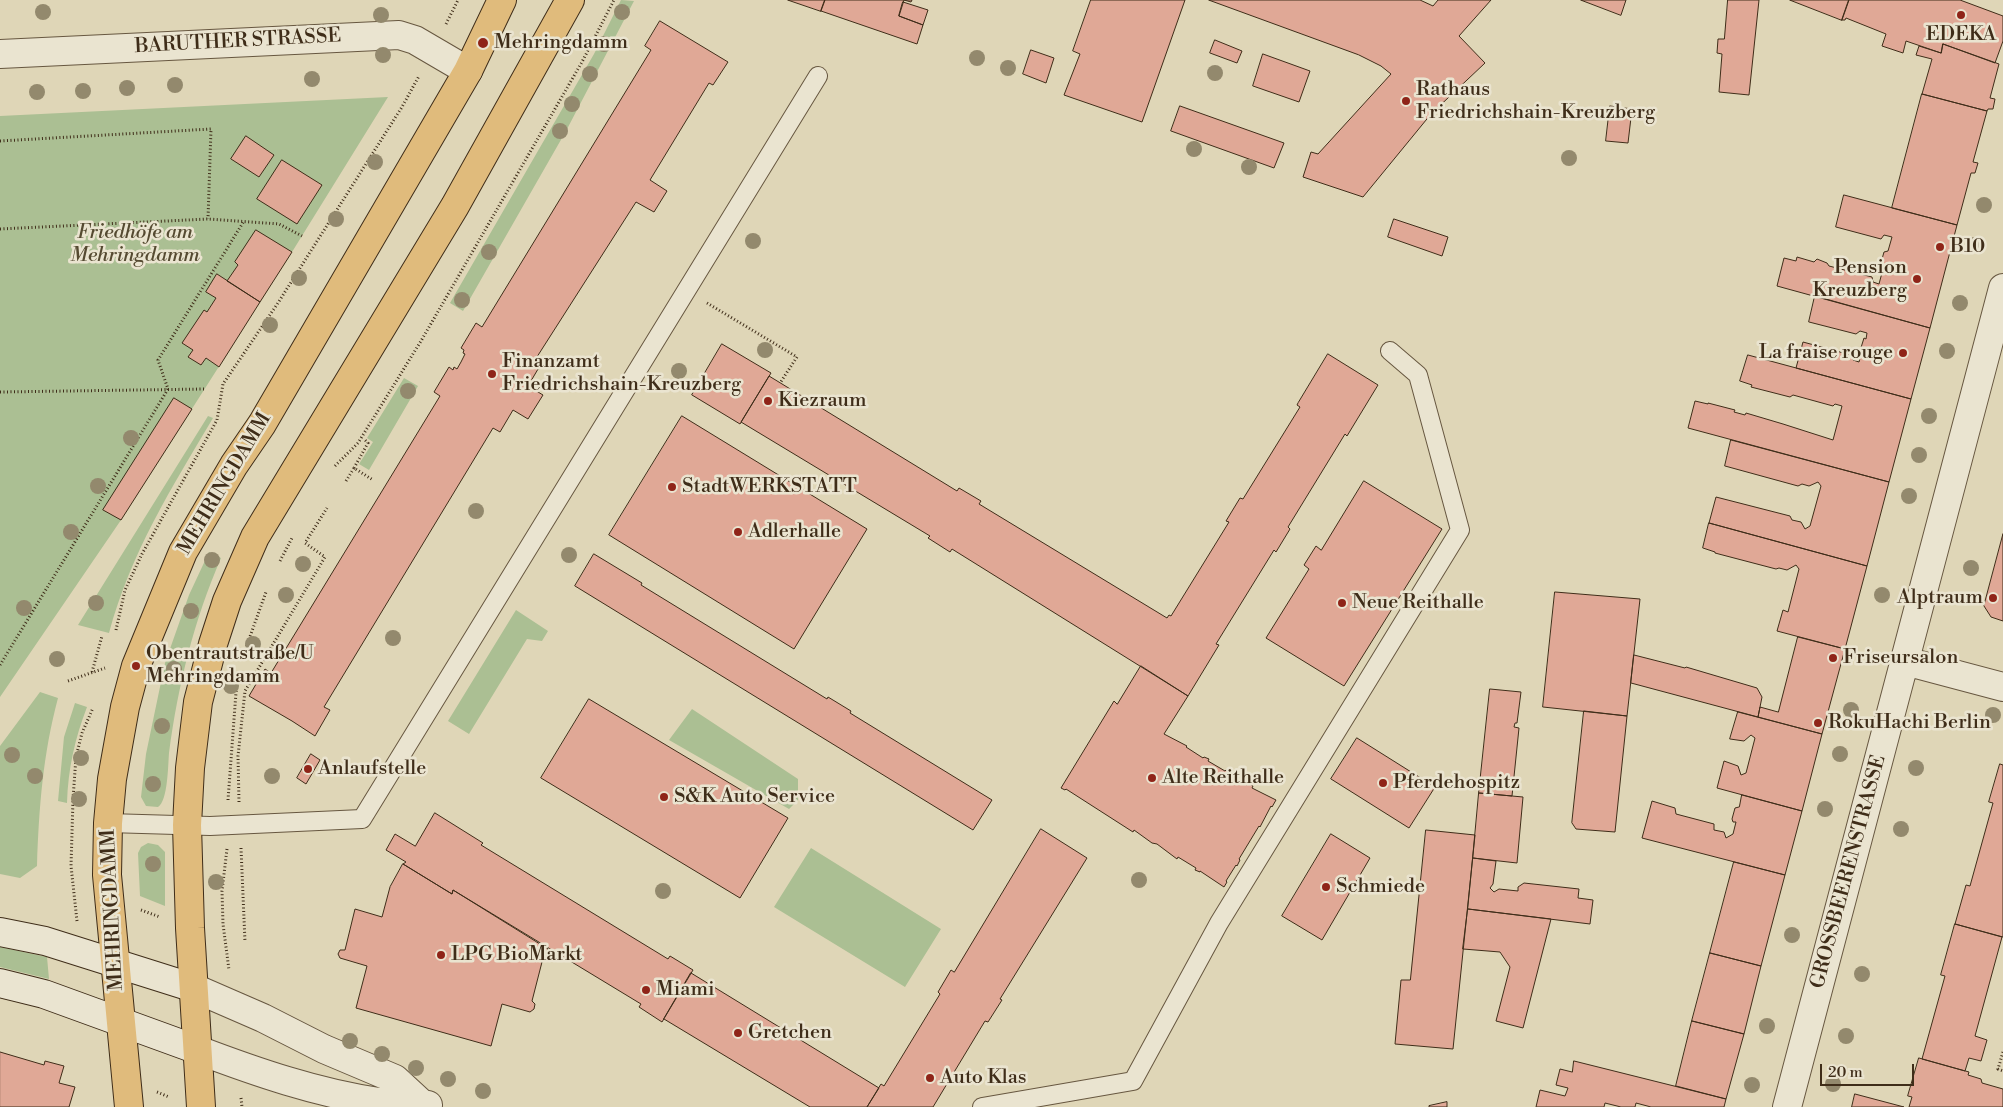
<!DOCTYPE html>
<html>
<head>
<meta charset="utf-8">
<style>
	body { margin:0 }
	#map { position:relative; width:2003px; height:1107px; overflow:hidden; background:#dfd6b7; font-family:"Libre Bodoni",serif }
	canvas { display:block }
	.scale { position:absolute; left:1820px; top:1064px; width:94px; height:22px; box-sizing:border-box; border:2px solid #3f2d19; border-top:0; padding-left:6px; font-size:15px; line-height:18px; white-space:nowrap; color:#3f2d19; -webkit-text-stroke:4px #eae4d0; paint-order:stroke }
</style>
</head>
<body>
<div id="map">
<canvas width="2003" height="1107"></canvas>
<div class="scale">20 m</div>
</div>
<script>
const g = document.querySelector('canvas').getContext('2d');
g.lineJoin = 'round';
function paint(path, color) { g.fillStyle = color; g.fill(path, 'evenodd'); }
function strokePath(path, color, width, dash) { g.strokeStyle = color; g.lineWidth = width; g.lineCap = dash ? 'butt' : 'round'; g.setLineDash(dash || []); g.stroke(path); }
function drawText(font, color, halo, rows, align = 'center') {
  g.font = font + ' "Libre Bodoni",serif'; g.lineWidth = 5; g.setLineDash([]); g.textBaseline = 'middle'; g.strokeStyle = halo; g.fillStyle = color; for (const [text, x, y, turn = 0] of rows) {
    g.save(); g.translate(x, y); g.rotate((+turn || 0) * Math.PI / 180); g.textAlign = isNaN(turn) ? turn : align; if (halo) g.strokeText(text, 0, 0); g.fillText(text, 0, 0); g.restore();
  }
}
paint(new Path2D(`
	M621,0L634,1L566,131L463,311L450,303L594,54Z
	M388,97L292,252L121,520L0,697V116Z
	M404,378L418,386L369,470L359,464L373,442L367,438Z
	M208,416L213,418C171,489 131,552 109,633L78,625Z
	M209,552L221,558C194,620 178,685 169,753C168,765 168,801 158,807L146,806L141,797L146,754L165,663L189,595Z
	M516,610L548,631L542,641L527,639L469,734L448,721Z
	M40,692L58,698C43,754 39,807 37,866L20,878L0,874V746Z
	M75,703L87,707C75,738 68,769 67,803L58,801L64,737Z
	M692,709L798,779V800L789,809L669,740Z
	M148,843L158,845L165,852V906L140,896L138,853L141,847Z
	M811,848L941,929L905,987L774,907Z
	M0,947L47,957L49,979L0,967Z`), '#abbf93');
const building = new Path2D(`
	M788,0H825L821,11Z
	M825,0H912L911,2L904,0L899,16L923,25L917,44L821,11Z
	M1091,0H1185L1142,122L1064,95L1080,54L1073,51Z
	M1209,0H1420L1433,6L1438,0H1491L1459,36L1485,63L1431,114L1363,197L1303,177L1311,152L1318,154L1391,74L1381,66L1359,55Z
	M1581,0H1626L1621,15Z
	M1728,0H1759L1749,95L1719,92L1722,54L1717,53L1718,39H1724Z
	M1790,0H1849L1842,20Z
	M1849,0H1960L2003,16V41L1995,63L1943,44L1941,53L1906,41L1903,53L1882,46L1886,34L1846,18L1845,20H1842Z
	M903,2L928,10L923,25L899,16Z
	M660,21L728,62L713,85L709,83L650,180L667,191L654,212L636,202L535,360L541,364L528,386L543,395L528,419L513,410L500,432L493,428L324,707L330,710L315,736L292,721L249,696L265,669L271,673L440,396L434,392L449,367L453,370L454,367L457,369L461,362L465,354L463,353L464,350L461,348L476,323L482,327L651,50L645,46Z
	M1215,40L1242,51L1237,63L1210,53Z
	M1943,44L1999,64L1990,98L1995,99L1993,109H1988L1987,111L1922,94L1932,59L1916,55L1919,46L1941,53Z
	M1031,50L1054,58L1046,83L1023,74Z
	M1263,54L1310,71L1299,102L1253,86Z
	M1922,94L1987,111L1973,162L1978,163L1975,173H1971L1957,225L1892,208Z
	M1180,106L1284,143L1274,168L1171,131Z
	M1610,106L1632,109L1628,143L1606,141Z
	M246,136L274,155L259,177L231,159Z
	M282,160L322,185L297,224L257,199Z
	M1844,195L1957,225L1930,328L1777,286L1784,258L1796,261L1797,257L1814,262L1817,259L1827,263L1829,266L1872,277L1873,282L1879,284L1883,269H1881L1880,266L1884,252L1888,251L1892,237L1884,235L1881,239L1836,227Z
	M1394,219L1448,237L1442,256L1388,237Z
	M256,230L292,252L260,302L227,281L238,265L235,262Z
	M217,274L260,302L219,367L206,358L201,365L188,357L193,350L182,343L204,310L207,312L216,298L206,292Z
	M1815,296L1930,328L1911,399L1796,368L1803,342L1851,355L1853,360L1859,362L1861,354H1859L1864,338L1866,339L1867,333L1860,331L1856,334L1809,322Z
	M722,344L771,373L740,424L692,395Z
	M1328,354L1378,385L1347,436L1345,434L1288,527L1290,529L1276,552L1274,550L1216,644L1219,645L1188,696L952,549L950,552L928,538L930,536L741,422L769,376L957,491L959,488L981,501L979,504L1167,618L1169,615L1171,616L1229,522L1226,521L1240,498L1243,499L1300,407L1297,405L1298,403Z
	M1748,355L1911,399L1889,482L1688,428L1695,401L1708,404V403L1735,410L1734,412L1745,415L1746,413L1783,424L1833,440L1842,406L1835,404L1833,406L1793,395L1790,397L1751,387L1752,385L1740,381Z
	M174,398L192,409L121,520L103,510Z
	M682,416L867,529L794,649L609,535Z
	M1731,440L1889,482L1867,566L1709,523L1716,497L1790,516L1792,520L1801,522L1805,529L1810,526L1821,486L1818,482L1809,486L1802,484L1798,486L1725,466Z
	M1364,481L1442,529L1344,686L1266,638L1309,569L1304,565L1316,546L1321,550Z
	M1709,523L1867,566L1845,649L1777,631L1783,610L1788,612L1799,569L1796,565L1787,570L1779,568L1776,569L1715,553V552L1703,548Z
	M2003,534V621L1991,617L1984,606Z
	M594,554L642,583L641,585L827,699L828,697L851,711L850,713L992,800L973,830L575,586Z
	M1555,592L1640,599L1627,716L1543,707Z
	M1798,637L1845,649L1822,734L1758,717L1760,707L1778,712Z
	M1634,655L1685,668L1686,667L1757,688L1762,697L1758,717L1631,683Z
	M1141,666L1188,696L1164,734L1187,746L1186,747L1203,758L1204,757L1209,759L1208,761L1225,771L1226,770L1230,772V774L1247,785L1248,783L1253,786L1252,788L1276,800L1272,807L1271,806L1260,827L1259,826L1239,859L1240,860L1237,866L1236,865L1226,881L1227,882L1224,887L1200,871V872L1195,870L1196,868L1178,857L1177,859L1157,844L1152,843L1134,830L1133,832L1066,789L1065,790L1061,788L1114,701L1117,704Z
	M1490,689L1521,692L1517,723H1515L1514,727L1519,728L1512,796L1479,793Z
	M589,699L788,818L740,898L541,778Z
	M1584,711L1627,716L1615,832L1576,829L1572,823Z
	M1738,712L1822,734L1802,811L1717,788L1724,761L1738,766L1741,775L1746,773L1755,738L1751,735L1744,741L1730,739Z
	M1357,738L1435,787L1409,828L1331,779Z
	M311,754L320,760L306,784L297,778Z
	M2000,764L2003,765V937L1955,924L1966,885L1970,886L1993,803L1989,802Z
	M1479,793L1523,797L1517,863L1473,858Z
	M1742,795L1802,811L1785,875L1642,838L1652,801L1675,808L1676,814L1714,824V830L1724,832L1726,838L1733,834L1736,822H1733L1732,819L1735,808L1739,807Z
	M435,813L483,843L481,845L668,959L670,956L693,970L662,1022L639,1007L641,1004L453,890L452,894L403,864L406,862L386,850L395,834L415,846Z
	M1041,829L1087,858L1000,999L1002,1000L988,1022L985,1021L933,1107H867L881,1084L884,1086L940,994L938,992L951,970L954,972Z
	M1426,830L1475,835L1453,1049L1395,1044L1401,980H1410Z
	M1331,834L1370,858L1322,940L1282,916Z
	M1473,858L1496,861L1493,884L1490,888L1494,892L1499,889L1518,891V887L1524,883L1579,889L1578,898L1593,900L1590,924L1468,909Z
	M1734,862L1785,875L1761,966L1710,953Z
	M403,864L452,894L453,890L548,949L541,962H542L532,1001L535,1004L534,1009L530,1012L502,1004L491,1046L356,1008L367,966L340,958L338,954L340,950H345L355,909L382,917L390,887Z
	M1468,909L1551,919L1523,1028L1496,1021L1510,967L1500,952L1463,949Z
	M1955,924L2002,937L1975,1036L1987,1040L1981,1061L1969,1058L1965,1071L1922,1059L1945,976L1941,975Z
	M1710,953L1761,966L1744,1034L1692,1021Z
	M691,973L879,1088L867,1107H810L664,1019Z
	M1692,1021L1744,1034L1726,1099L1676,1086Z
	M0,1052L44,1065L45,1061L64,1066L59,1083L75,1087L69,1107H0Z
	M1919,1058L1969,1072L1968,1075L1981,1079L1982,1083L2003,1089V1107H1909L1912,1097L1908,1096Z
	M1574,1061L1726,1099L1724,1107H1651L1636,1103L1635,1107H1621L1605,1103L1604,1107H1536L1540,1090L1565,1096L1568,1088L1556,1085L1560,1069L1572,1072Z
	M1855,1094L1904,1107H1852Z
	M1447,1102V1107H1429V1106Z`);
paint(building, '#e0a896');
strokePath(building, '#3f2d19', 1);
const service = new Path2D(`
	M108,823L210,826L362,819L818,76
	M982,1107L1133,1081L1219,923L1460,530L1418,375L1390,351`);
const minor = new Path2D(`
	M0,54L399,35L415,40L468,71
	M1905,661L2003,687
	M194,988L263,1018L324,1049L395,1079L421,1103
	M198,1050C256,1072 317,1093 379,1102C395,1104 412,1101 428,1105
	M1787,1107L2003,288`);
const secondary = new Path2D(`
	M0,932L45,941L194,988
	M0,983L44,994L198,1050`);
const primary = new Path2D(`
	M129,1107L107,875L108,823L112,779L125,707L136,666L183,552L234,465L262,424L468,71L502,0
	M201,1107L190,928L187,825L190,768L198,702L213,644L227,601L255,537L455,206L570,0`);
strokePath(service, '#675740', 20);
strokePath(minor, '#675740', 30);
strokePath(secondary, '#3f2d19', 30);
strokePath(primary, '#3f2d19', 30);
strokePath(new Path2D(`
	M446,24L458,0
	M0,141L211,129L208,219
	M0,229L208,219L279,224L302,236
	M707,303L797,357L780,383
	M0,392L205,389
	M335,466L358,443L421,341L582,62L614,0
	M354,468L368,443L365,440
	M346,481L354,468L373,480
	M280,561L292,538
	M116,630L125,590L142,554L217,420L223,384L276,306L402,107L419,76
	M243,656L266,592
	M0,665L168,389L158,360L244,221
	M92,672L102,636
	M68,681L105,668
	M228,800L237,679
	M239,802L238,756L245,691L325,557L305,543L327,508
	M241,848L245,942
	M227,849L222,891L223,924L229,970
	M141,910L160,917
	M77,921L71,866L73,799L76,757L82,733L93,708
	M2003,1052L1998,1069L2003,1071
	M157,1092L169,1097
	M241,1098L242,1107`), '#3f2d19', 3, [1, 2.5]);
strokePath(service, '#eae4d0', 18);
strokePath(minor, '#eae4d0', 28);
strokePath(secondary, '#eae4d0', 28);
strokePath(primary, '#e0bb7c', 28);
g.fillStyle = '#93896d';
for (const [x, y] of [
	[43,12],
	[622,12],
	[381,15],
	[604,44],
	[383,55],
	[977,58],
	[1008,68],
	[1215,73],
	[590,74],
	[312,79],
	[175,85],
	[127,88],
	[83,91],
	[37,92],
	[572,104],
	[560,131],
	[1194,149],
	[1569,158],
	[375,162],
	[1249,167],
	[1984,205],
	[336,219],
	[753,241],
	[1974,245],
	[489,252],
	[299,278],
	[462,300],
	[1960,303],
	[270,325],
	[765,350],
	[1947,351],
	[679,371],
	[408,391],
	[1929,416],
	[131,438],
	[1919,455],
	[98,486],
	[1909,496],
	[476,511],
	[71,532],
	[569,555],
	[212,560],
	[303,564],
	[1971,568],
	[286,595],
	[1882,595],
	[96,603],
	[24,608],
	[191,611],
	[393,638],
	[253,644],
	[57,659],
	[174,669],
	[231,686],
	[1851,710],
	[1993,715],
	[162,726],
	[1840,754],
	[12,755],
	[81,758],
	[1916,768],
	[35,776],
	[272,776],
	[153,784],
	[79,799],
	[1825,809],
	[1901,829],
	[153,864],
	[1139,880],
	[216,882],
	[663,891],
	[1792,935],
	[1862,974],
	[1767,1026],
	[1846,1036],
	[350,1041],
	[382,1054],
	[416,1068],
	[448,1079],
	[1833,1084],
	[1752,1085],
	[483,1091]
]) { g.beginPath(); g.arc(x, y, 8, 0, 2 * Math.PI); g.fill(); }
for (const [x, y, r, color] of [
	[1961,15,5,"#8f2418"],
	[483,43,6,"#8f2418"],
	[1406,101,5,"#8f2418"],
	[1940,247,5,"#8f2418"],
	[1917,279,5,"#8f2418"],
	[1903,353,5,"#8f2418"],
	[492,374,5,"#8f2418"],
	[768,401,5,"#8f2418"],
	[672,487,5,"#8f2418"],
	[738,532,5,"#8f2418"],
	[1993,598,5,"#8f2418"],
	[1342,603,5,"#8f2418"],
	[1833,658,5,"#8f2418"],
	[136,666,5,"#8f2418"],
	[1818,723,5,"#8f2418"],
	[308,769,5,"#8f2418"],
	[1152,778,5,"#8f2418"],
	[1383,783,5,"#8f2418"],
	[664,797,5,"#8f2418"],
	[1326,887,5,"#8f2418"],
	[441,955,5,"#8f2418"],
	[646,990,5,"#8f2418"],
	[738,1033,5,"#8f2418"],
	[930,1078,5,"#8f2418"]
]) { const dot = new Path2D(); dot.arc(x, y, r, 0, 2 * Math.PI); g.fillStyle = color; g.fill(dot); strokePath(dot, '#eae4d0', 2); }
drawText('20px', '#3f2d19', '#eae4d0', [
	["EDEKA",1961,35,"center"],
	["Mehringdamm",494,43],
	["Rathaus",1416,90],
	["Friedrichshain-Kreuzberg",1416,113],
	["B10",1950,247],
	["Pension",1907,268,"right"],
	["Kreuzberg",1907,291,"right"],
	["La fraise rouge",1893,353,"right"],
	["Finanzamt",502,362],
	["Friedrichshain-Kreuzberg",502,385],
	["Kiezraum",778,401],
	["StadtWERKSTATT",682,487],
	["Adlerhalle",748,532],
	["Alptraum",1983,598,"right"],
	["Neue Reithalle",1352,603],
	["Obentrautstraße/U",146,654],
	["Mehringdamm",146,677],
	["Friseursalon",1843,658],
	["RokuHachi Berlin",1828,723],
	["Anlaufstelle",318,769],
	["Alte Reithalle",1162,778],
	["Pferdehospitz",1393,783],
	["S&K Auto Service",674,797],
	["Schmiede",1336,887],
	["LPG BioMarkt",451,955],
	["Miami",656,990],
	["Gretchen",748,1033],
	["Auto Klas",940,1078]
], 'left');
drawText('20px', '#3f2d19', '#eae4d0', [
	["BARUTHER STRASSE",238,42,-3],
	["MEHRINGDAMM",225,484,-59],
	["GROSSBEERENSTRASSE",1849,872,-75],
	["MEHRINGDAMM",113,910,-93]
]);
drawText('italic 20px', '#554a31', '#eae4d0', [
	["Friedhöfe am",135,233],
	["Mehringdamm",135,256]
]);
</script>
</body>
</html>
